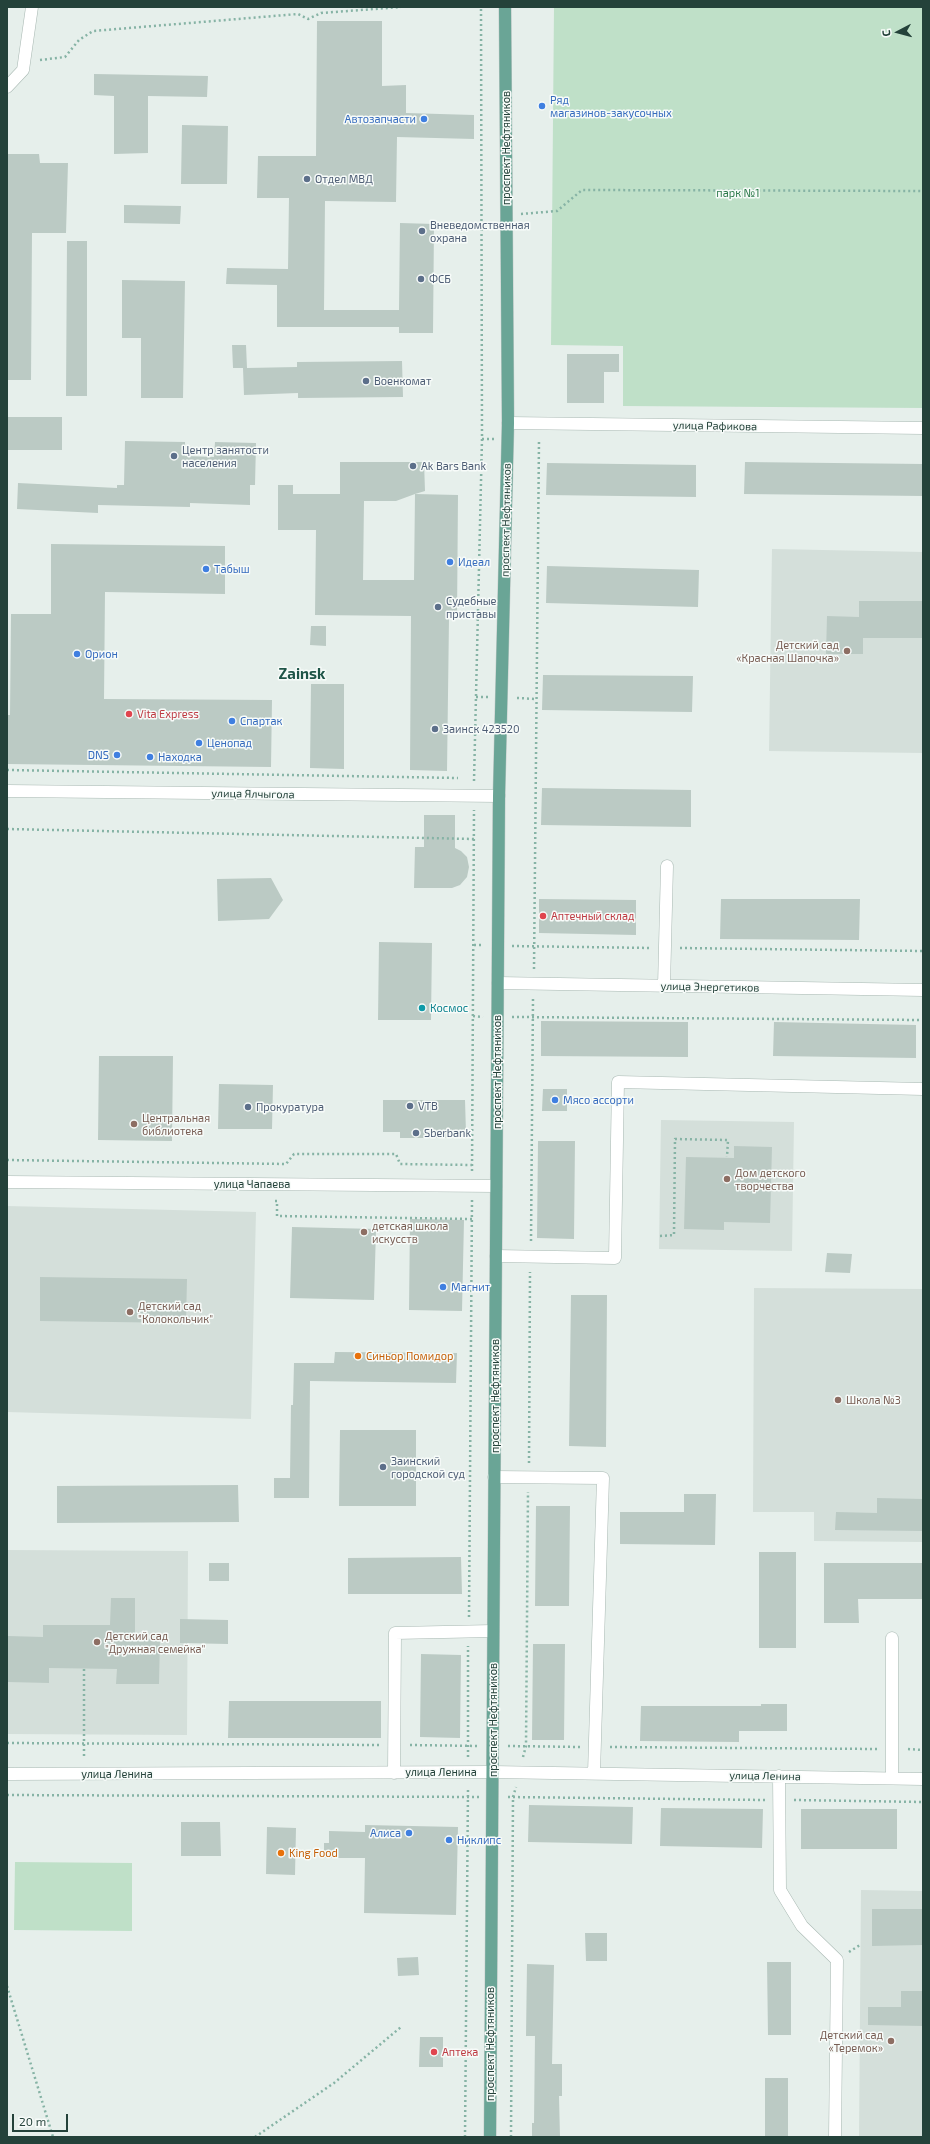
<!DOCTYPE html>
<html>
<head>
<meta charset="utf-8">
<style>
	body { margin:0 }
	#map { position:relative; width:930px; height:2144px; overflow:hidden; background:#e6efeb; font-family:"Exo 2",sans-serif }
	canvas { display:block }
	.frame { position:absolute; inset:0; border:8px solid #24423a; pointer-events:none }
	.north { position:absolute; left:878px; top:12px; width:40px; height:40px; -webkit-text-stroke:3px #f7fbf9; paint-order:stroke; rotate:264deg; font-size:11px; font-weight:700; line-height:16px; text-align:center; color:#24423a }
	.north::after { content:''; display:block; margin:auto; width:14px; height:18px; background:#24423a; clip-path:polygon(50% 0,100% 100%,50% 72%,0 100%) }
	.scale { position:absolute; left:12px; top:2114px; width:56px; height:18px; box-sizing:border-box; border:2px solid #24423a; border-top:0; padding-left:5px; font-size:12px; line-height:14px; white-space:nowrap; color:#24423a; -webkit-text-stroke:3px #f7fbf9; paint-order:stroke }
</style>
</head>
<body>
<div id="map">
<canvas width="930" height="2144"></canvas>
<div class="frame"></div>
<div class="north">С</div>
<div class="scale">20 m</div>
</div>
<script>
const g = document.querySelector('canvas').getContext('2d');
g.lineJoin = 'round';
function paint(path, color) { g.fillStyle = color; g.fill(path, 'evenodd'); }
function strokePath(path, color, width, dash) { g.strokeStyle = color; g.lineWidth = width; g.lineCap = dash ? 'butt' : 'round'; g.setLineDash(dash || []); g.stroke(path); }
function drawText(font, color, halo, rows, align = 'center') {
  g.font = font + ' "Exo 2",sans-serif'; g.lineWidth = 3; g.setLineDash([]); g.textBaseline = 'middle'; g.strokeStyle = halo; g.fillStyle = color; for (const [text, x, y, turn = 0] of rows) {
    g.save(); g.translate(x, y); g.rotate((+turn || 0) * Math.PI / 180); g.textAlign = isNaN(turn) ? turn : align; if (halo) g.strokeText(text, 0, 0); g.fillText(text, 0, 0); g.restore();
  }
}
paint(new Path2D(`
	M772,549L923,552V753L769,751Z
	M661,1120L794,1122L792,1251L659,1249Z
	M7,1206L256,1212L251,1419L7,1412Z
	M754,1288L923,1289V1542L814,1541V1512H753Z
	M7,1550L188,1551L187,1735L7,1734Z
	M861,1890L923,1891V2137H859Z`), '#d4dfda');
paint(new Path2D(`
	M554,7H923V408L623,406V346L551,345Z
	M15,1862L132,1863V1931L14,1930Z`), '#bfe0c8');
paint(new Path2D(`
	M317,21H382V86L406,85V113L474,115V139L397,137L396,202L325,201L324,310H399L400,223L434,224L433,333H399V327H277V285L226,284L227,268L288,269L289,198H257L258,156H316Z
	M94,74L208,76L207,97L148,96V153L114,154V96L94,95Z
	M182,125L228,126L227,184H181Z
	M7,154H39L40,163H68L66,233H32L31,380H7Z
	M124,205L181,206L180,224L124,223Z
	M67,241H87V396H66Z
	M122,280L185,281L183,398H141V338H122Z
	M232,345H246L247,368L297,367V362L402,361L403,397L298,398V393L244,395L243,368H233Z
	M567,354H619V372H604V403H567Z
	M7,417H62V450H7Z
	M125,441L185,442V456L214,457L215,442L256,443L255,485H250V505L190,503V507L98,505V513L17,509L18,483L117,488V485H124Z
	M340,462H424L425,491L415,494L458,495L457,618H449L447,771L410,770L411,616L315,615L316,530H278V485H293V494H340ZM415,494L414,580H363L364,501H396Z
	M745,462L923,464V496L744,494Z
	M547,463L696,465V497L546,495Z
	M51,544L225,546V594L105,592L104,699L272,700L271,767L7,764V715H10L11,614H51Z
	M547,566L699,570L698,607L546,603Z
	M859,601H923V638H863V654H826L827,616L859,617Z
	M311,626H326V646L310,645Z
	M543,675L693,676L692,712L542,710Z
	M311,684H344V769L310,768Z
	M542,788L691,790V827L541,825Z
	M424,815H455V848L461,851L467,857L469,867L467,877L460,885L452,888H414L415,847H424Z
	M271,878L283,900L269,919L218,921L217,879Z
	M539,899L636,900V935L539,933Z
	M721,899H860L859,940L720,939Z
	M379,942L432,943L431,1020H378Z
	M541,1021L688,1022V1057L541,1056Z
	M774,1022L916,1025V1058L773,1056Z
	M99,1056H173L172,1141L98,1140Z
	M219,1084L273,1085L272,1129H218Z
	M543,1089H567V1111H542Z
	M383,1100H465L466,1133H447V1138H400V1132H383Z
	M538,1141H575L574,1239L537,1238Z
	M734,1146L772,1147L770,1223L724,1222V1230L684,1229L686,1157L734,1158Z
	M410,1219L464,1220L462,1311L409,1310Z
	M292,1227L376,1229L374,1300L290,1298Z
	M827,1253L852,1254L850,1273L825,1272Z
	M40,1277L187,1279L186,1323L40,1321Z
	M571,1295H607L606,1447L569,1446Z
	M335,1352L457,1353L456,1383L310,1381L309,1498H274V1478H290L291,1405H293L294,1363H334Z
	M340,1430H416V1506H339Z
	M238,1485L239,1522L57,1523V1486Z
	M684,1494H716L715,1545L620,1544V1512H684Z
	M877,1498L923,1499V1531L835,1530L836,1512L877,1513Z
	M536,1506H570L569,1606H535Z
	M759,1552H796V1648H759Z
	M461,1557L462,1594H348V1558Z
	M209,1563H229V1581H209Z
	M824,1563H923V1599H858L859,1623H824Z
	M111,1598H135V1638L160,1639L159,1684H116L117,1669L49,1668V1683L8,1682V1636L43,1637V1625H110Z
	M180,1619L228,1620V1644L180,1643Z
	M533,1644H565L564,1740H532Z
	M421,1654L461,1655L460,1738L420,1737Z
	M229,1701H381V1738H228Z
	M761,1704H787V1731H739V1742L640,1741L641,1706H761Z
	M529,1805L633,1807L632,1844L528,1842Z
	M661,1808L763,1809L762,1848L660,1846Z
	M801,1809H897V1849H801Z
	M181,1822H220L221,1856H181Z
	M365,1825L458,1827L456,1915L364,1913L365,1858H324V1843H329V1831L365,1832Z
	M267,1827L296,1828L295,1875L266,1874Z
	M872,1909H923V1945L872,1946Z
	M585,1933H607V1961H586Z
	M418,1957L419,1975L398,1976L397,1958Z
	M767,1962H791V2035H768Z
	M527,1964L554,1965L552,2064H562V2096H559L560,2137H532V2123H534L535,2036H526Z
	M901,1991H923V2026L868,2025V2007H901Z
	M420,2037H443V2067H419Z
	M765,2078H788V2137H765Z`), '#bbcac4');
const minor = new Path2D(`
	M7,87L23,70L32,7
	M508,423L923,428
	M7,791L499,796
	M498,983L923,990
	M664,986L667,866
	M7,1182L496,1186
	M496,1256L615,1258L618,1082L923,1089
	M494,1477L603,1478L594,1773
	M394,1773L395,1633L493,1631
	M7,1774L492,1772L923,1779
	M779,1776L780,1890L802,1926L837,1960L835,2137
	M892,1777V1638`);
const major = new Path2D(`
	M490,2137L499,796L508,423L505,7`);
strokePath(minor, '#a8b8b2', 13);
strokePath(major, '#c2cac8', 13);
strokePath(new Path2D(`
	M40,60L65,57L79,40L93,31L298,14L308,19L321,13L401,7
	M521,214L557,211L582,190L923,191
	M482,439H494
	M476,697H488
	M517,698L536,699
	M7,770L458,778
	M474,781L482,439L481,7
	M7,829L474,839
	M474,945H483
	M512,946L651,948
	M680,948L923,951
	M534,969L539,440
	M473,1016L483,1017
	M512,1017L923,1020
	M7,1160L286,1164L294,1154H396L400,1164L472,1165
	M472,1171L474,810
	M275,1201H277V1216L472,1219
	M660,1236L674,1235L675,1139L728,1140L727,1157
	M531,1241L533,998
	M529,1463L530,1272
	M469,1617L472,1200
	M84,1669V1758
	M7,1743L381,1745
	M410,1745L479,1746
	M508,1746L581,1747
	M610,1747L877,1749
	M908,1749L923,1750
	M468,1757V1646
	M523,1757L526,1746L528,1492
	M7,1795L479,1797
	M508,1797L765,1800
	M794,1800L923,1802
	M849,1952L860,1945
	M7,1986L53,2137
	M255,2137L334,2083L401,2027
	M465,2137L468,1788
	M511,2137L513,1797L516,1787`), '#86b3a5', 2.5, [2, 3]);
strokePath(minor, '#fff', 12);
strokePath(major, '#6aa596', 12);
for (const [x, y, r, color] of [
	[542,106,4,"#3f7fe0"],
	[424,119,4,"#3f7fe0"],
	[307,179,4,"#5c6f8a"],
	[422,231,4,"#5c6f8a"],
	[421,279,4,"#5c6f8a"],
	[366,381,4,"#5c6f8a"],
	[174,456,4,"#5c6f8a"],
	[413,466,4,"#5c6f8a"],
	[450,562,4,"#3f7fe0"],
	[206,569,4,"#3f7fe0"],
	[438,607,4,"#5c6f8a"],
	[847,651,4,"#8d6e63"],
	[77,654,4,"#3f7fe0"],
	[129,714,4,"#e0444e"],
	[232,721,4,"#3f7fe0"],
	[435,729,4,"#5c6f8a"],
	[199,743,4,"#3f7fe0"],
	[117,755,4,"#3f7fe0"],
	[150,757,4,"#3f7fe0"],
	[543,916,4,"#e0444e"],
	[422,1008,4,"#0f9aa8"],
	[555,1100,4,"#3f7fe0"],
	[410,1106,4,"#5c6f8a"],
	[248,1107,4,"#5c6f8a"],
	[134,1124,4,"#8d6e63"],
	[416,1133,4,"#5c6f8a"],
	[727,1179,4,"#8d6e63"],
	[364,1232,4,"#8d6e63"],
	[443,1287,4,"#3f7fe0"],
	[130,1312,4,"#8d6e63"],
	[358,1356,4,"#e8710a"],
	[838,1400,4,"#8d6e63"],
	[383,1467,4,"#5c6f8a"],
	[97,1642,4,"#8d6e63"],
	[409,1833,4,"#3f7fe0"],
	[449,1840,4,"#3f7fe0"],
	[281,1853,4,"#e8710a"],
	[891,2041,4,"#8d6e63"],
	[434,2052,4,"#e0444e"]
]) { const dot = new Path2D(); dot.arc(x, y, r, 0, 2 * Math.PI); g.fillStyle = color; g.fill(dot); strokePath(dot, '#f7fbf9', 1.5); }
drawText('11px', '#366cbe', '#f7fbf9', [
	["Ряд",550,100],
	["магазинов-закусочных",550,113],
	["Автозапчасти",416,119,"right"],
	["Идеал",458,562],
	["Табыш",214,569],
	["Орион",85,654],
	["Спартак",240,721],
	["Ценопад",207,743],
	["DNS",109,755,"right"],
	["Находка",158,757],
	["Мясо ассорти",563,1100],
	["Магнит",451,1287],
	["Алиса",401,1833,"right"],
	["Никлипс",457,1840]
], 'left');
drawText('11px', '#24423a', '#f7fbf9', [
	["проспект Нефтяников",506,148,-90],
	["улица Рафикова",715,426,1],
	["проспект Нефтяников",506,520,-89],
	["улица Ялчыгола",253,794,1],
	["улица Энергетиков",710,987,1],
	["проспект Нефтяников",497,1072,-90],
	["улица Чапаева",252,1184],
	["проспект Нефтяников",495,1396,-90],
	["проспект Нефтяников",493,1720,-90],
	["улица Ленина",441,1772],
	["улица Ленина",117,1774],
	["улица Ленина",765,1776,1],
	["проспект Нефтяников",490,2044,-90]
]);
drawText('11px', '#4e5e75', '#f7fbf9', [
	["Отдел МВД",315,179],
	["Вневедомственная",430,225],
	["охрана",430,238],
	["ФСБ",429,279],
	["Военкомат",374,381],
	["Центр занятости",182,450],
	["населения",182,463],
	["Ak Bars Bank",421,466],
	["Судебные",446,601],
	["приставы",446,614],
	["Заинск 423520",443,729],
	["VTB",418,1106],
	["Прокуратура",256,1107],
	["Sberbank",424,1133],
	["Заинский",391,1461],
	["городской суд",391,1474]
], 'left');
drawText('11px', '#2d7a4b', '#f7fbf9', [
	["парк №1",738,193]
]);
drawText('11px', '#785e54', '#f7fbf9', [
	["Детский сад",839,645,"right"],
	["«Красная Шапочка»",839,658,"right"],
	["Центральная",142,1118],
	["библиотека",142,1131],
	["Дом детского",735,1173],
	["творчества",735,1186],
	["детская школа",372,1226],
	["искусств",372,1239],
	["Детский сад",138,1306],
	["\"Колокольчик\"",138,1319],
	["Школа №3",846,1400],
	["Детский сад",105,1636],
	["\"Дружная семейка\"",105,1649],
	["Детский сад",883,2035,"right"],
	["«Теремок»",883,2048,"right"]
], 'left');
drawText('11px', '#be3a42', '#f7fbf9', [
	["Vita Express",137,714],
	["Аптечный склад",551,916],
	["Аптека",442,2052]
], 'left');
drawText('11px', '#0d838f', '#f7fbf9', [
	["Космос",430,1008]
], 'left');
drawText('11px', '#c56008', '#f7fbf9', [
	["Синьор Помидор",366,1356],
	["King Food",289,1853]
], 'left');
drawText('bold 15px', '#1f5548', '#f7fbf9', [
	["Zainsk",302,674]
]);
</script>
</body>
</html>
